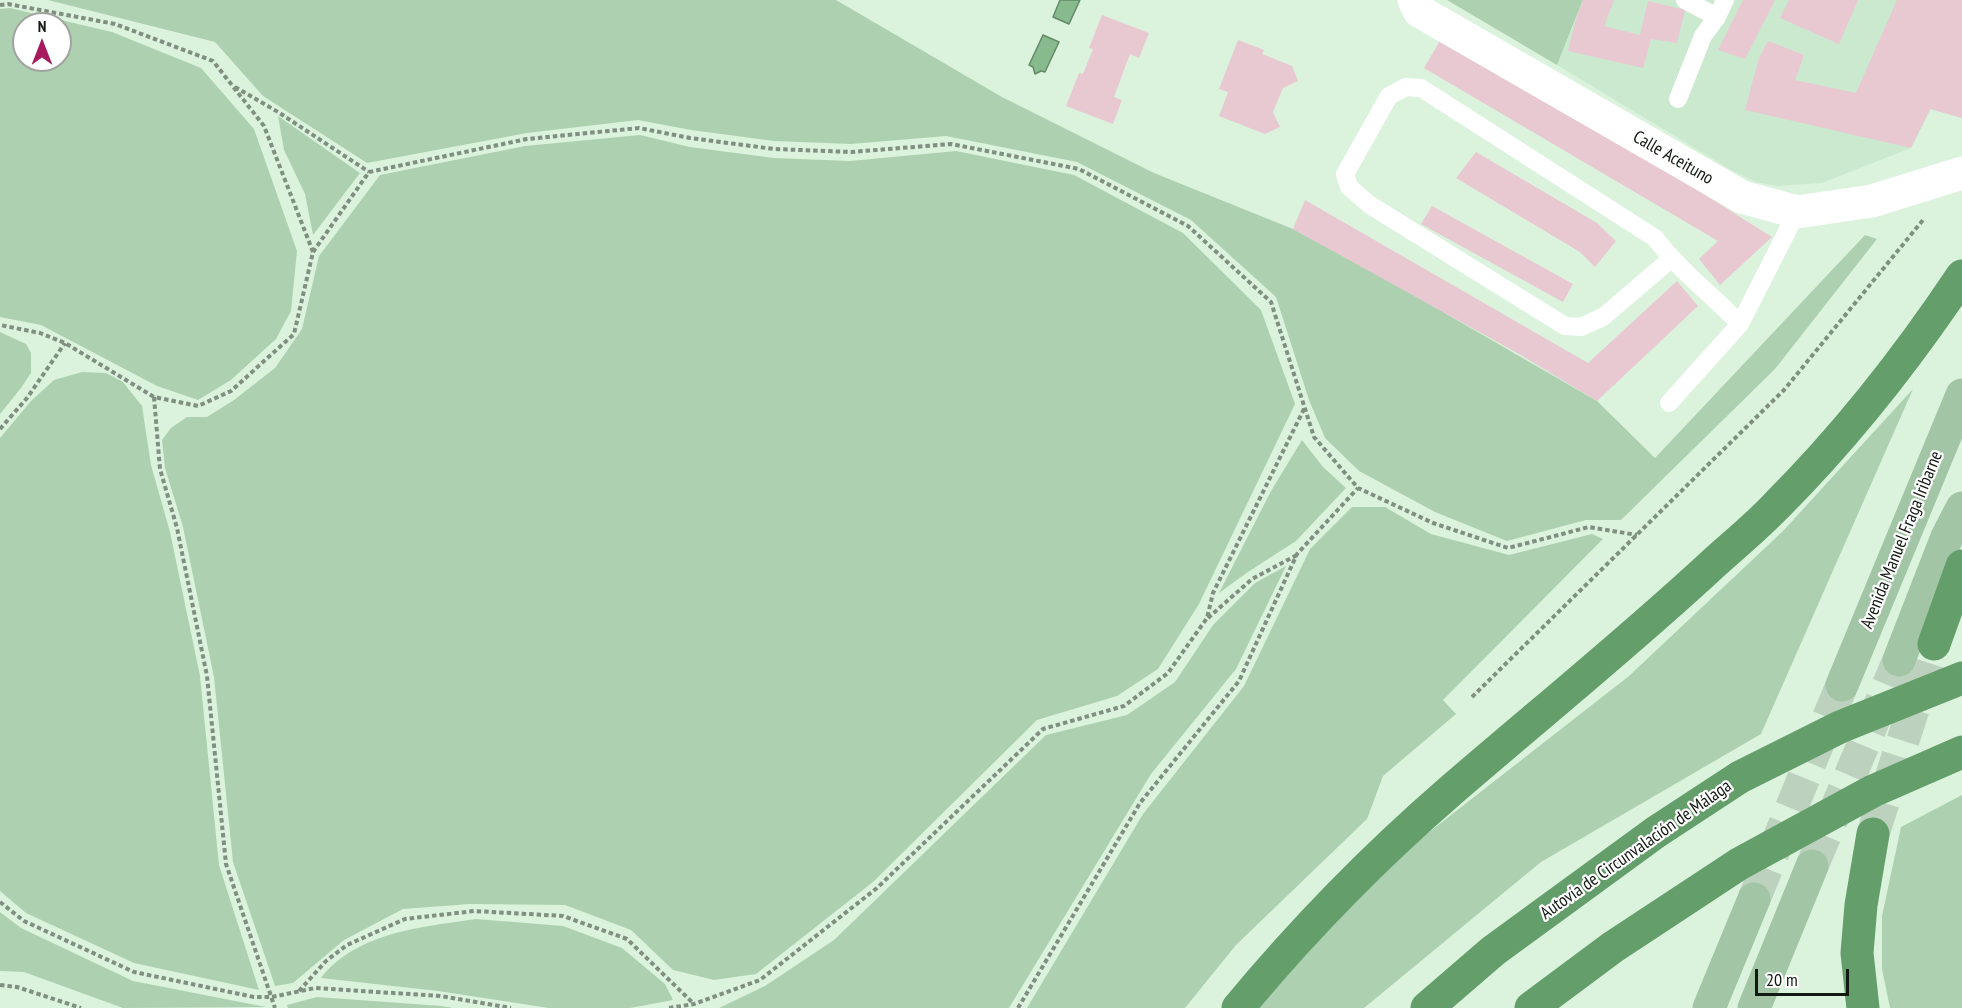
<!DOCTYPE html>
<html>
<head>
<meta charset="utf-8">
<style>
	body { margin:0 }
	#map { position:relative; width:1962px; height:1008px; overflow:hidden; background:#dbf3dd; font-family:"PT Sans Narrow",sans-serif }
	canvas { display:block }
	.north { position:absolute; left:12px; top:12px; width:60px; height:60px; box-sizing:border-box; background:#fff; border:2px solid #a0a3a0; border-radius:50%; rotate:0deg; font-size:16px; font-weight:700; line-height:24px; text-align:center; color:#111911 }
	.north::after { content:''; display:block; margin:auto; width:21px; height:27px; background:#a71b5e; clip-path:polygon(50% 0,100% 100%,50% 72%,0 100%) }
	.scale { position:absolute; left:1755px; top:969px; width:94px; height:27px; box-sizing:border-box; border:3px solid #111911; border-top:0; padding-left:8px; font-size:18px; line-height:21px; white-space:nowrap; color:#111911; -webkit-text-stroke:4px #fff; paint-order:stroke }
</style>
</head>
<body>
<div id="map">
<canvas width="1962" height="1008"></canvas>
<div class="north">N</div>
<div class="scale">20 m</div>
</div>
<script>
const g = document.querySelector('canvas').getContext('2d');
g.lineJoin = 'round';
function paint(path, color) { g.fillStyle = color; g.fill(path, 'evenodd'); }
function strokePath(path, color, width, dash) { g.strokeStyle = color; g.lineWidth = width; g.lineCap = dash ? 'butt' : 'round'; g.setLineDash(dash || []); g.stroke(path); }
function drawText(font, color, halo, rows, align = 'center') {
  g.font = font + ' "PT Sans Narrow",sans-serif'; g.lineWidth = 4.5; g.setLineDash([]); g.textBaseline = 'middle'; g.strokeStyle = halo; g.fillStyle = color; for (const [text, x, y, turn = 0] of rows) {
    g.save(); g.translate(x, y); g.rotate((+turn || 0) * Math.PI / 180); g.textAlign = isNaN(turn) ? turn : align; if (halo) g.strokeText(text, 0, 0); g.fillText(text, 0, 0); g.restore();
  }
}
paint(new Path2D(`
	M1584,0H1962V118L1931,109L1911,148L1822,183L1778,186L1756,182L1731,170L1557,65Z`), '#cbe9ce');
paint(new Path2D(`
	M48,0H836L1002,97L1154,173L1293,229L1398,286L1597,401L1655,458L1865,235L1877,239L1775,369L1621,520H1586L1507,541L1435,512L1359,471L1325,438L1309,400L1276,297L1191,220L1077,162L946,136L851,144L774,141L691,130L638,120L527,133L367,163L263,96L215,42Z
	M1447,0H1583L1557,65Z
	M10,8L112,32L201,68L254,129L297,251L291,311L276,339L231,380L198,400L157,386L41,325L0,317V9ZM24,24H60V60H24Z
	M278,116L360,173L313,235L305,194L284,150Z
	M640,135L690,147L774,158L850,161L956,151L1074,175L1183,233L1261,310L1295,404L1199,604L1158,669L1117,696L1037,720L873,882L756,974L714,980L673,970L631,930L565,905L470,904L403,909L344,940L293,983L275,986L233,862L214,677L183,527L165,468L162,440L171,428L187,417H207L234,400L275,368L302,329L319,256L380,175L525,146Z
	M0,332L26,344L31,353V373L21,388L0,414Z
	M82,372L106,373L123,382L142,406L151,465L170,532L200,676L219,865L259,990L134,963L26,913L0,891V438L31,401L54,380Z
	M1913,389L1761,734L1541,862L1364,1008H1258L1387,865L1629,676L1783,531Z
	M1302,440L1323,467L1346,488L1296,541L1248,572L1219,593L1271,491Z
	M1352,507H1385L1431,534L1509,555L1592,534L1603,539L1443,700L1456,714L1383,776L1367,819L1236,945L1185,1008H1027L1143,814L1244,686L1310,549Z
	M1286,566L1236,669L1151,774L1009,1008H719L765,986L834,940L1046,735L1127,715L1175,682L1213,625L1255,583Z
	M1962,795V1008H1890L1882,969V916L1901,827Z
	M0,912L21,928L133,981L266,1007L123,1008L24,972L0,971Z
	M476,919L563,926L622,948L665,984L673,1000L630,1008H549L438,991L321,978C357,932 422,927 476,919Z
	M317,997L442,1006L453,1008H288L287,1005Z`), '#add1b0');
const water = new Path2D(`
	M1060,0H1080L1069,24L1053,17Z
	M1043,35L1059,42L1045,72L1041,71L1035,74L1033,67L1029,65Z`);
paint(water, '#87ba8d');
strokePath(water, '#648a68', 1.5);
paint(new Path2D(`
	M1583,0H1614L1604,26L1640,35L1648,1L1685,10L1677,43L1651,39L1643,68L1568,51L1576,19Z
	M1743,0H1775L1745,59L1718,50Z
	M1789,0H1858L1839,44L1780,18Z
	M1897,0H1962V118L1930,109L1911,148L1745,110L1759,58L1768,41L1804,55L1795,80L1856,93Z
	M1102,15L1149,33L1139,58L1130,54L1127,62L1114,97L1122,100L1113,124L1066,106L1079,73L1083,74L1093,49L1089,48Z
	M1441,39L1648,159L1772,237L1720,285L1699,259L1718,241L1424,68Z
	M1238,40L1264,50L1262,54L1292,66L1298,81L1283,88L1273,112L1280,127L1265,134L1219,116L1228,92L1219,89Z
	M1476,152L1597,223L1616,241L1595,267L1580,252L1456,178Z
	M1305,200L1588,363L1677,281L1698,306L1597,401L1519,354L1293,229Z
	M1432,206L1573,284L1563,302L1421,224Z`), '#e8c8d1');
strokePath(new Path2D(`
	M1812,866L1899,660
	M1754,899L1842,685`), '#bdd2be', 33, [33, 16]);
strokePath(new Path2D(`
	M1873,834L1934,644`), '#bdd2be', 33, [33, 16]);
strokePath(new Path2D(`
	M0,5L8,4L115,24L213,61L264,126L313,252L294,334L231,391L198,406L154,397L65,343L40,333L0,325
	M235,87L278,112L369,172
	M313,252L369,172L527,139L639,128L690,138L774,149L851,152L951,144L1079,169L1188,226L1271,302L1314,437L1358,488L1433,523L1508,548L1589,527L1637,535
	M154,397L160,469L177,528L207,676L226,864L275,1008
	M0,429L27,398L65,343
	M1208,618L1252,579L1297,555
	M1472,697L1784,390L1923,220
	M0,902L24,921L134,972L254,997H272L315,988L440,996L511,1008
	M0,985L17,987L81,1008
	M299,991L326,961L347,945L405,919L474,911L563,916L627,939L694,1004
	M669,1008L694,1004L760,980L877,888L1043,729L1124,706L1168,673L1207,618L1213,593L1304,409
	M1018,1008L1140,803L1239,681L1297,554L1358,488`), '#7f8f80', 4, [4.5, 3]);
strokePath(new Path2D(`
	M1685,0L1717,17
	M1678,99L1703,36L1717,17L1725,0
	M1671,259L1603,317L1581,327L1565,326L1370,205L1349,187L1345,174L1389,96L1406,87L1421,88L1655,238C1679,270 1712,295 1740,324
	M1669,403L1740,324L1797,212`), '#fff', 18);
strokePath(new Path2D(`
	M1414,0L1419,11L1742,197L1797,212L1872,201L1962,173`), '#fff', 33);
strokePath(new Path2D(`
	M1899,660L1947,537L1962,508
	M1842,685L1962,395
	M1709,1008L1754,899
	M1754,1008L1812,866`), '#a2c5a6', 33);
strokePath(new Path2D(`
	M1934,644L1962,566
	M1238,1008C1302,931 1372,859 1448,793C1537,716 1629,642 1715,562C1735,544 1757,526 1776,506C1847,435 1906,360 1962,276
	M1427,1008L1493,951L1656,832L1740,777L1840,727L1962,678
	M1531,1008L1613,947L1739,864L1873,791L1962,752
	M1863,1008L1857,953L1861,905L1873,834`), '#649e6b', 33);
drawText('18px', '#111911', '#fff', [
	["Calle Aceituno",1673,158,30],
	["Avenida Manuel Fraga Iribarne",1902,540,-68],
	["Autovía de Circunvalación de Málaga",1636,850,-35]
]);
</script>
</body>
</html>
